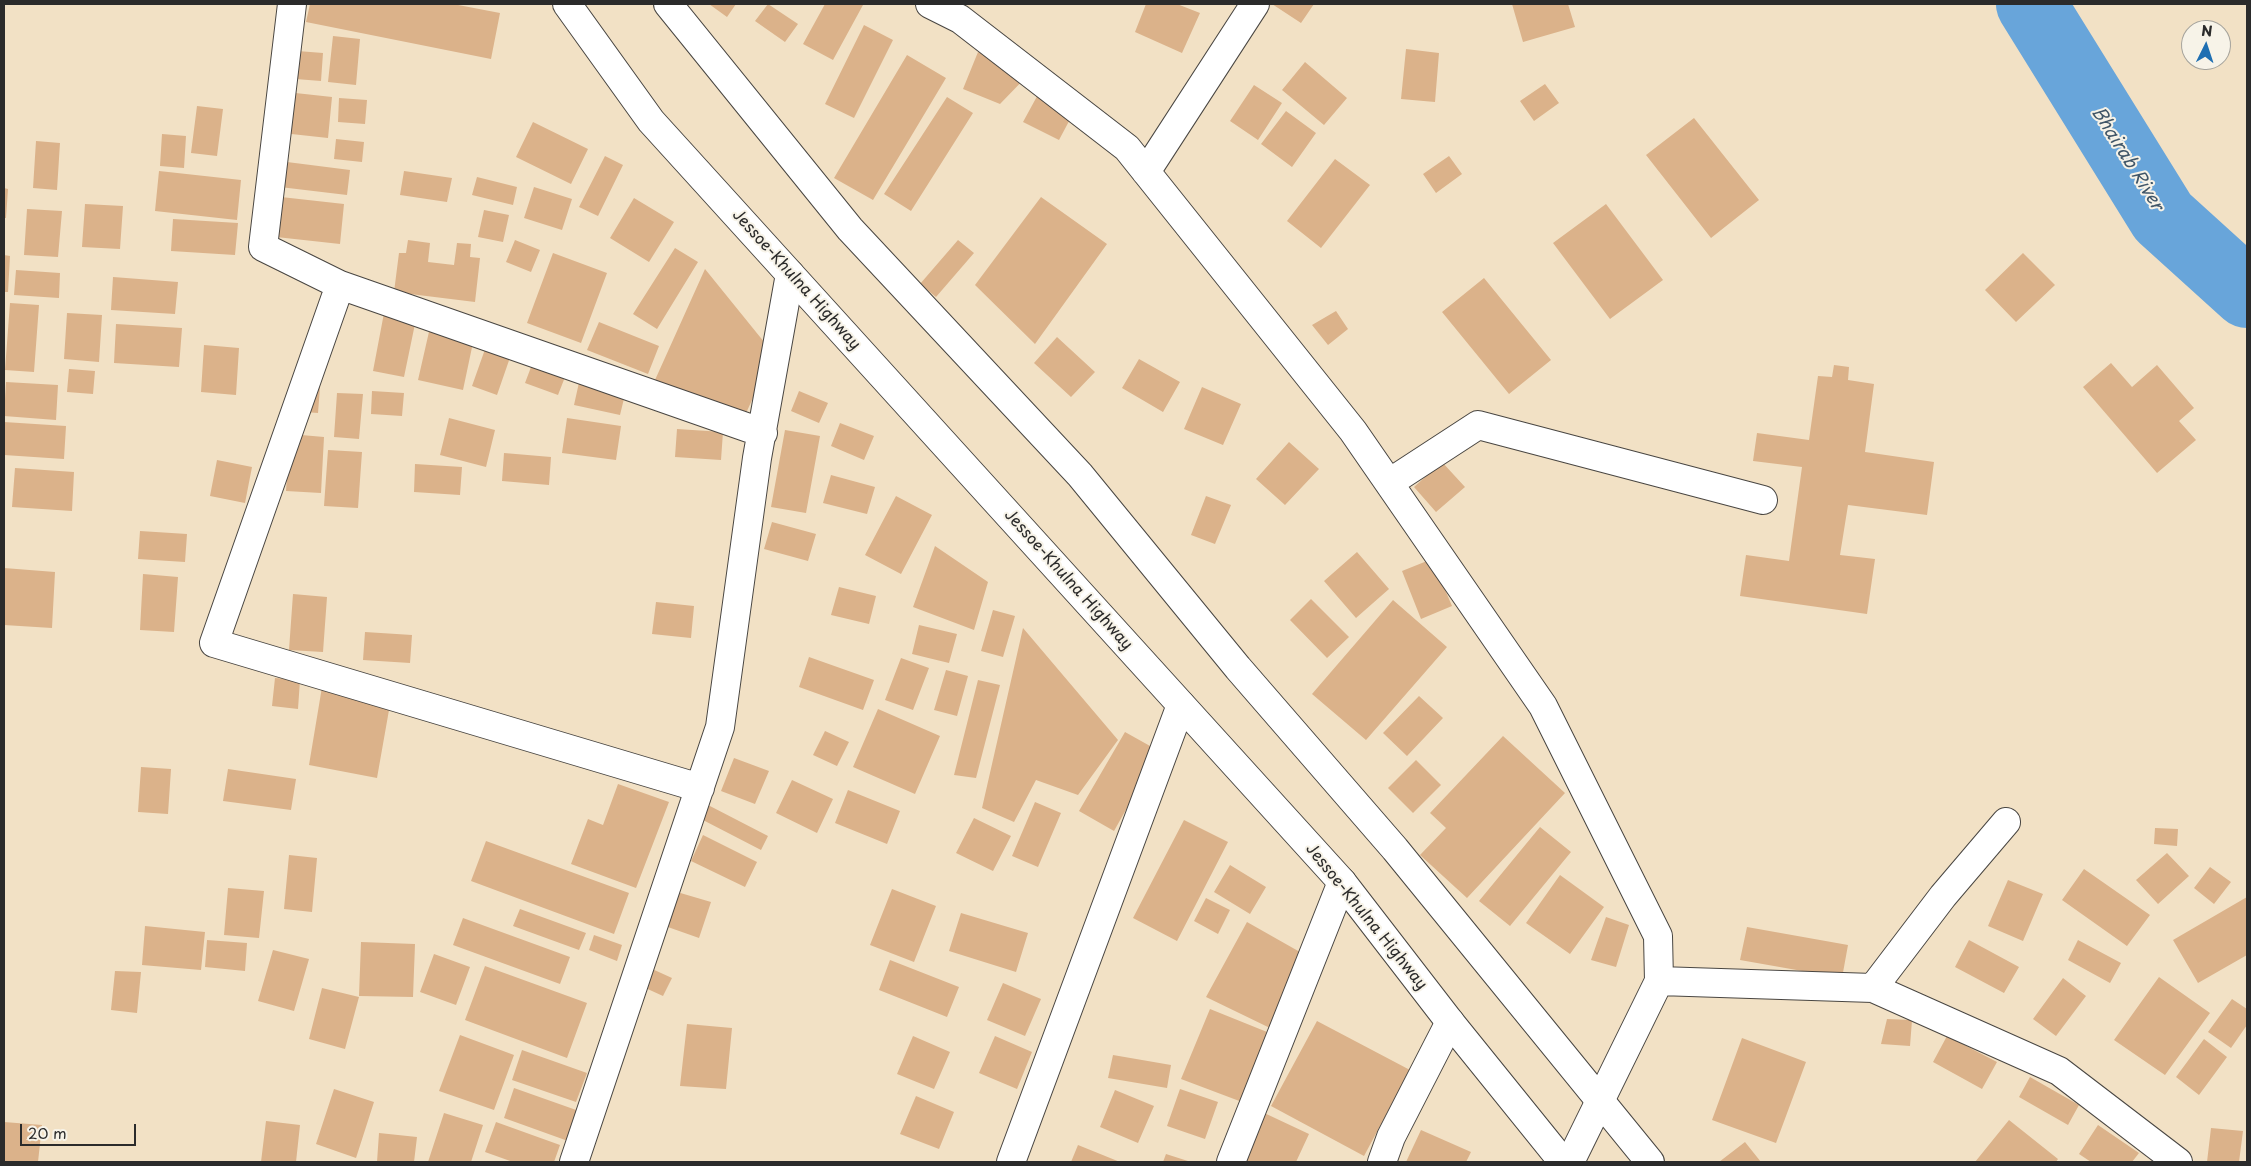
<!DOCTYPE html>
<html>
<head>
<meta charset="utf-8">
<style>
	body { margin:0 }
	#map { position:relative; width:2251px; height:1166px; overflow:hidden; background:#f2e1c5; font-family:"Playpen Sans",sans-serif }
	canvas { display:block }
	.frame { position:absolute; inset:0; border:5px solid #2b2b2b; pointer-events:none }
	.north { position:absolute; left:2181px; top:20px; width:50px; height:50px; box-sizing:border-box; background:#f7f3e8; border:1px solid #a5a39c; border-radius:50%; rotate:4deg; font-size:14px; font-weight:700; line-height:20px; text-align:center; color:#2b2b2b }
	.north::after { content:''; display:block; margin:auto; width:18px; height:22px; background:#1f6fb2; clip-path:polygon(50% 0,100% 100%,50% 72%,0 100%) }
	.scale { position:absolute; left:20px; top:1124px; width:116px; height:22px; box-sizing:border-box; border:2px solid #2b2b2b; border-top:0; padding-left:6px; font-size:15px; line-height:18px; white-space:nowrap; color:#2b2b2b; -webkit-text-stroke:4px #f7f3e8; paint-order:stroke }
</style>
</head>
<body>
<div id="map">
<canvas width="2251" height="1166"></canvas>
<div class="frame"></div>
<div class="north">N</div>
<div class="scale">20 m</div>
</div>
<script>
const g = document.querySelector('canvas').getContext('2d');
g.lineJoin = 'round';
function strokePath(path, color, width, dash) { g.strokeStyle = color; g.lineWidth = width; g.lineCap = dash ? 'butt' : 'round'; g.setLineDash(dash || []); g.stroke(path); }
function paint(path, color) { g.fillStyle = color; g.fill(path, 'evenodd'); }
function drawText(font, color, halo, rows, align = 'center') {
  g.font = font + ' "Playpen Sans",sans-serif'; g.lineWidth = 4; g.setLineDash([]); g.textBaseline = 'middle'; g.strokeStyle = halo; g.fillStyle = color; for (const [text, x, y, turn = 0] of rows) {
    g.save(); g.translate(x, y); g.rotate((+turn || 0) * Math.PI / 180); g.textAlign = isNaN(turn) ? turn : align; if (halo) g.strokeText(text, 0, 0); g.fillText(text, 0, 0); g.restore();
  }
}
strokePath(new Path2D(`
	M2031,4L2163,217L2247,293`), '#68a5da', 70);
paint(new Path2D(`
	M310,4H453L500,13L491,59L306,22Z
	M709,4H736L727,17Z
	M768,4L798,24L785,42L755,21Z
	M825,4L863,5L833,60L803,44Z
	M1146,4H1177L1200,13L1182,53L1135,32Z
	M1272,4H1314L1301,23Z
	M1512,4H1568L1575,27L1523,42Z
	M864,25L893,40L854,118L825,104Z
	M333,36L360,39L356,85L328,82Z
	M272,49L323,53L321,81L270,77Z
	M1406,49L1439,53L1435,102L1401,99Z
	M978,52L1030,73L1000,104L963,89Z
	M907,55L946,78L873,200L834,178Z
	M1305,62L1347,98L1324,125L1282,90Z
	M1545,84L1559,103L1534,121L1520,101Z
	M1254,85L1282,103L1258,140L1230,121Z
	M1041,89L1076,108L1059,140L1023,122Z
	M268,90L332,97L328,138L264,131Z
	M947,97L973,113L911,211L884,194Z
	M339,98L367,100L365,124L338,122Z
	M197,106L223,109L217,156L191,153Z
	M1286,111L1316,133L1292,167L1261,144Z
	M1694,118L1759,200L1711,238L1646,155Z
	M533,122L588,149L571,184L516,157Z
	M162,134L186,136L184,168L160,166Z
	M336,139L364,142L362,162L334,159Z
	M36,141L60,143L57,190L33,188Z
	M289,145L287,162L350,170L347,195L263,185Z
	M605,156L623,165L598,216L579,207Z
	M1449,156L1462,174L1436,193L1423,174Z
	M1335,159L1370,185L1321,248L1287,221Z
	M159,171L241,180L237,220L155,211Z
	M404,171L452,178L447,202L400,195Z
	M477,177L517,187L513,205L472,195Z
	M534,187L572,199L562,230L524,218Z
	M4,188L8,189L6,218H4Z
	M263,195L344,204L340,244L258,235Z
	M1041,197L1107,244L1035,344L975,285Z
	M634,198L674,222L649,262L610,238Z
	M85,204L123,206L120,249L82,247Z
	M1606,204L1663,280L1610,319L1553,243Z
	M27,209L62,211L58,257L24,255Z
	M484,210L509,215L503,242L478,237Z
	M173,219L238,223L235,255L171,251Z
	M408,240L430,243L428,262L454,265L457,243L471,244L470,257L480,258L475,302L394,292L399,253H406Z
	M515,240L540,250L531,272L506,262Z
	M958,240L974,253L936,297L920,284Z
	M675,248L698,262L657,329L633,314Z
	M553,253L607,273L581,343L527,323Z
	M2023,253L2055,285L2016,322L1985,290Z
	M4,255L10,256L8,292H4Z
	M705,269L773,353L743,420L655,380Z
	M16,270L60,273L59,298L14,295Z
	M113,277L178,282L175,314L111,310Z
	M1484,278L1551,360L1509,394L1442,312Z
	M10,303L39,305L34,372L5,370Z
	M1336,311L1348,329L1328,345L1312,325Z
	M67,313L102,315L99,362L64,359Z
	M384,313L416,319L404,377L373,371Z
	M599,322L659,346L648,374L587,350Z
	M431,323L475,333L463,390L418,380Z
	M116,324L182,328L179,367L114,363Z
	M1057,337L1095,372L1071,397L1034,363Z
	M489,338L514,346L497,395L472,386Z
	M204,345L239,348L236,395L201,392Z
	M539,346L572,359L558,395L525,383Z
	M1139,359L1180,382L1163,412L1122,388Z
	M2111,363L2132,387L2157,365L2194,408L2179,421L2196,440L2157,473L2083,387Z
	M1834,365L1849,367L1848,380L1874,384L1865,452L1934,462L1927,515L1848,505L1840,555L1875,559L1867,614L1740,596L1746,555L1789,561L1802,467L1753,461L1757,433L1809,440L1818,376L1832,377Z
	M69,369L95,371L93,394L67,392Z
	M582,369L629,378L620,415L574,405Z
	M6,382L58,385L56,420L4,416Z
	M292,385L320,387L318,413L291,411Z
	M1202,387L1241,404L1223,445L1184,429Z
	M372,391L404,393L402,416L371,414Z
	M799,391L828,403L819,423L791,411Z
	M337,393L363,394L359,439L334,437Z
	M449,418L495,430L486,467L440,455Z
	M567,418L621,426L616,460L562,453Z
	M4,422L66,426L64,459L4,455Z
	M840,423L874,436L864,460L831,446Z
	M677,429L723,432L721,460L675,457Z
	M785,430L820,436L806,513L771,507Z
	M290,434L324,437L321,493L286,491Z
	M1289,442L1319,469L1285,505L1256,479Z
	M328,450L362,452L358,508L324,506Z
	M504,453L551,457L549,485L502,481Z
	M217,460L252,467L245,503L210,496Z
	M1442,462L1465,487L1436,512L1414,487Z
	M415,464L462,467L460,495L414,492Z
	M15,468L74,472L72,511L12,507Z
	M831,475L875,487L867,514L823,503Z
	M896,496L932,515L901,574L865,555Z
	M1206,496L1231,505L1215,544L1191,535Z
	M772,522L816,534L808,561L764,549Z
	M140,531L187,534L185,562L138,559Z
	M935,546L988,582L974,630L913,607Z
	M1357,552L1389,589L1356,618L1324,581Z
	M1432,559L1452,606L1421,619L1402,571Z
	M4,568L55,572L52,628L4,625Z
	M143,574L178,577L174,632L140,630Z
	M839,587L876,596L869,624L831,615Z
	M293,594L327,597L323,652L289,650Z
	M1311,599L1349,637L1327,658L1290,620Z
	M1393,600L1447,647L1366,740L1312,694Z
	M656,602L694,606L691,638L652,634Z
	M993,610L1015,616L1003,657L981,651Z
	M919,625L957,634L949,663L912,654Z
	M1023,628L1118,740L1078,795L1036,780L1014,822L982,808Z
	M365,632L412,635L410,663L363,660Z
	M809,657L874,680L863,710L799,687Z
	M901,658L929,668L913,710L885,700Z
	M946,670L968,676L957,716L934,710Z
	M275,678L300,680L298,709L272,706Z
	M978,680L1000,685L976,778L954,775Z
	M323,681L392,693L377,778L309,765Z
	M1419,696L1443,718L1407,756L1383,733Z
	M878,709L940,736L915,794L853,767Z
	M825,731L849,742L837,766L813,755Z
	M1125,732L1159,751L1114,831L1079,811Z
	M1503,736L1565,793L1467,898L1420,855L1446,828L1430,813Z
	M734,758L769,771L755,804L721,791Z
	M1416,760L1441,785L1413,813L1388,788Z
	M141,767L171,769L168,814L138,812Z
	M228,769L296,779L291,810L223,801Z
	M792,780L833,799L817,833L776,813Z
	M618,784L669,802L636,888L571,864L588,819L603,825Z
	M848,790L900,811L887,844L835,823Z
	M1035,802L1061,813L1038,867L1012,856Z
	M708,805L768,836L761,850L701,819Z
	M974,818L1011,836L993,871L956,853Z
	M1184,820L1228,842L1177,941L1133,918Z
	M1540,827L1571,852L1510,926L1479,901Z
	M2155,828L2178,829L2177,846L2154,844Z
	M703,835L757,862L745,887L691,861Z
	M486,841L629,893L614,934L471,881Z
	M2167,853L2189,876L2158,904L2136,880Z
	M289,855L317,858L312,912L284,909Z
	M1230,865L1266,887L1250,914L1214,892Z
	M2210,867L2231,882L2214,904L2194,888Z
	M2084,869L2150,915L2127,946L2062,900Z
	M1560,875L1604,907L1570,954L1526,923Z
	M2008,880L2043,894L2023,941L1988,926Z
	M228,888L264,891L259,938L224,935Z
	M892,889L936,906L914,962L870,945Z
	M677,892L711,902L699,938L665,926Z
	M2247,897V955L2198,983L2173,940Z
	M1206,898L1230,910L1218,934L1194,921Z
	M520,909L586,933L579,950L513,926Z
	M961,913L1028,933L1016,972L949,951Z
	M1606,917L1629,925L1616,967L1591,960Z
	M463,918L570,957L560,984L453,945Z
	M1247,922L1307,956L1270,1028L1206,997Z
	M145,926L205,932L201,970L142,965Z
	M1747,927L1848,945L1842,978L1740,960Z
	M594,935L622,945L617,961L589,950Z
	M207,940L247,943L245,971L205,967Z
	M1969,940L2019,967L2004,993L1955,967Z
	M2078,940L2121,963L2110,983L2068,960Z
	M361,942L415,944L413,997L359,996Z
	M273,950L309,959L294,1011L258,1001Z
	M434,954L470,967L456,1005L420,992Z
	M890,960L959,987L947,1017L879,990Z
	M485,966L587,1003L567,1058L465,1020Z
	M650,968L672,978L663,996L641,986Z
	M115,971L141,972L137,1013L111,1010Z
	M2159,977L2210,1013L2165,1075L2114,1040Z
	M2063,978L2086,996L2056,1036L2033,1019Z
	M1003,983L1041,999L1025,1036L987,1020Z
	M322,988L359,997L345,1049L309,1039Z
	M2232,999L2247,1009V1025L2231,1048L2208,1032Z
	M1210,1009L1277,1036L1242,1102L1181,1079Z
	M1887,1019L1912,1020L1910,1046L1881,1044Z
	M1317,1021L1410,1070L1364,1156L1271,1106Z
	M687,1024L732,1028L726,1089L680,1086Z
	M460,1035L514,1055L494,1110L439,1091Z
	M913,1036L950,1052L934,1089L897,1074Z
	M995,1036L1032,1052L1017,1089L979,1073Z
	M1947,1036L1997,1062L1982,1089L1933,1062Z
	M1742,1038L1806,1062L1776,1143L1712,1120Z
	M2204,1039L2227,1057L2199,1095L2176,1077Z
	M522,1050L587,1073L576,1102L512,1080Z
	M1113,1055L1171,1065L1167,1088L1108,1078Z
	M2030,1077L2079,1105L2068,1125L2019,1097Z
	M514,1088L579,1111L568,1141L504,1118Z
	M334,1089L374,1102L356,1158L316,1144Z
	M1180,1089L1218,1102L1205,1139L1167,1126Z
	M1115,1090L1154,1106L1138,1143L1100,1127Z
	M916,1096L954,1112L939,1149L900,1134Z
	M1260,1111L1309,1134L1296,1162H1236Z
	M444,1113L483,1125L471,1162H428Z
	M2009,1120L2058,1159L2056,1162H1975Z
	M266,1121L300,1125L296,1162H261Z
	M4,1122L42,1125L38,1162H4Z
	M496,1122L560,1145L554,1162H513L485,1152Z
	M2098,1125L2139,1153L2132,1162H2091L2079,1154Z
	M2211,1128L2243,1131L2239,1162H2207Z
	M1421,1130L1471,1152L1466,1162H1406Z
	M379,1133L417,1137L414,1162H377Z
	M1745,1142L1761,1162H1719Z
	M1078,1145L1120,1162H1071Z
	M1166,1154L1191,1162H1163Z`), '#dbb28a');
const minor = new Path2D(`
	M292,4L263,247L340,285L214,643L700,788
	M930,4L960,19L1127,148L1353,431L1543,706L1658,936L1659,981L1570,1162
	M1146,172L1255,4
	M340,285L763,433
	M1389,483L1478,425L1763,500
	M1659,981L1873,988L2059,1071L2178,1162
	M1873,988L1943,896L2006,822
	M574,1162L720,727L757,458L790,274
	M1011,1162L1181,705
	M1231,1162L1342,882
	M1382,1162L1391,1137L1450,1022`);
const highway = new Path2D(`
	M567,4L651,121L1342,882L1450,1022L1563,1162
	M668,4L850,229L1080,475L1238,668L1395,849L1650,1162`);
strokePath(minor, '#494642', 30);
strokePath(highway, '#494642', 30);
strokePath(minor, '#fff', 28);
strokePath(highway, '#fff', 28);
drawText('16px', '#2b2b2b', '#f7f3e8', [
	["Jessoe-Khulna Highway",796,280,48],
	["Jessoe-Khulna Highway",1068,580,48],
	["Jessoe-Khulna Highway",1366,917,51]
]);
drawText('italic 18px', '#405668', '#f7f3e8', [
	["Bhairab River",2127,159,58]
]);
</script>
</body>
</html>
